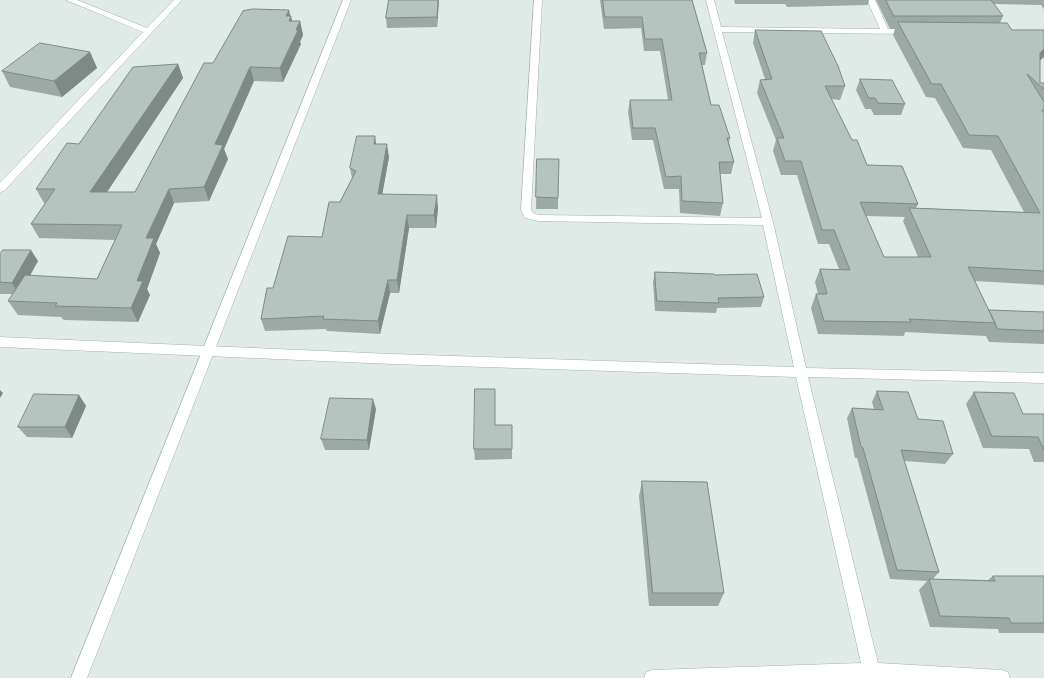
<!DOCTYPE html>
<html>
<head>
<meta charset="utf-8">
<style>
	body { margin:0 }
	canvas { display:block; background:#e0eae6 }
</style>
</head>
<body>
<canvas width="1044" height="678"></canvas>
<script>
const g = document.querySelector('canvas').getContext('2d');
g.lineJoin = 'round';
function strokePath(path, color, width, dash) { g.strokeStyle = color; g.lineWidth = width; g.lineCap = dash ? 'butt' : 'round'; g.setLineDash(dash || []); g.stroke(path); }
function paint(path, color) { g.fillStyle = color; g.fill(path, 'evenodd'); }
const minor = new Path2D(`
	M66,0H77L147,28L174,0H182L4,191L0,192V183L143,32Z
	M534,0H542L531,210L533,213L539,215L762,218L706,0H714L721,27L880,29L867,0H875L888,29L914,30L915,32L911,34L722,32L773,222L806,368L1044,373V383L808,377L878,663L1002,670L1008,672L1010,678H644L646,672L652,670L861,663L796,377L392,364L0,347V337L392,354L794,367L763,225L539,221L525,218L521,210Z`);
const tertiary = new Path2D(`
	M343,0H351L87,678H71Z`);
strokePath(minor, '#a3b1ad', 1);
strokePath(tertiary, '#a3b1ad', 1);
paint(minor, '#fff');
paint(tertiary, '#fff');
paint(new Path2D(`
	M389,0H439L437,27L387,28L386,18Z
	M600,0H692L707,53L705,65H702L711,105L730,138L729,143L734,162L731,174H720L723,203L720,216L680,213L679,189H664L653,140H632L628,112L630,100H668L660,51H644L641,28L604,29Z
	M734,0H869L868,5L787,7L785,4H735Z
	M876,0H1044V9L1041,5L994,4L1003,16L1000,23L1012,30H1044V57L1040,60V83H1044V285L975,281L989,311V310L1044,312V344L989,342L986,336L905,332L904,336L818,334L811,308L816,294H818L815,282L820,269H839L829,244H818L797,175H781L773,151L776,140L757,93L760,80L765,79L753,43L755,30L845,86L840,100L831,99L852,140L867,165L918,204L916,208L1024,212L991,150L963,148L935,98L926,97L893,35L895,29H890ZM866,216L905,217L903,221L918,257H884Z
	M289,10L292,21H300L303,35L300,42L301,44L283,82L254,81L224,149L228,159L209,201L174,203L156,244L160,253L147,289L150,295L138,322L64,320L61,317L18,315L8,301L13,294H0V254L38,261L30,276L97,279L115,240L39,238L31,224L45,203H44L36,189L79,144L178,64L183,78L107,192H135L213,63Z
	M90,52L97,68L62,97L10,87L2,71Z
	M860,79L905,104L901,115H874L871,109H865L856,90Z
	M377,144L389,157L382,194L438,208L436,228H409L399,293H390L380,334L327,331L326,329L265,331L261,319L273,288L322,237L352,178L350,168Z
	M537,159L558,198V209H536Z
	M655,272L715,275L764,297L761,307L717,308L716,313L655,311L653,282Z
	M877,391L918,419L953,454L945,464L904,461L939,572L933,579L988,580L993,576H1044V633H999L998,629L930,627L919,590L927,581L890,579L857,458H855L847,418L852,408L874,409L872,402Z
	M974,392L1023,414H1044V462H1034L1029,449L983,448L966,404Z
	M79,395L86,406L72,438L27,437L18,427Z
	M495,399V425L512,435V459L475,460L474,449Z
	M376,409L369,450H325L321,439Z
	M642,481L724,593L718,606H649L639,496Z`), '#9da9a5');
paint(new Path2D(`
	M438,0H439L437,27V17Z
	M289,10L290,17L291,16L294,30L286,16Z
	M300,21L303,35L300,42L301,44L283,82L280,68Z
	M1044,49V57L1034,66L1040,53Z
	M90,52L97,68L62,97L54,81Z
	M178,64L183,78L97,207L90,192Z
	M250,67L254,81L224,149L228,159L209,201L204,187L215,144Z
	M375,136L377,149L374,144Z
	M387,144L389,157L380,207L378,194Z
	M169,189L174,203L156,244L160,253L147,289L150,295L138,322L131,308L146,238Z
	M437,195L438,208L436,228L434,215Z
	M407,215L409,228L399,293L397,280Z
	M31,250L38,261L19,294L12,283Z
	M388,280L390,293L380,334L378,321Z
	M0,390L3,393L0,398Z
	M79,395L86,406L72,438L65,427Z
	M373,399L376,409L369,450L367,440Z`), '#7f8986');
const building = new Path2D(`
	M389,0H438L437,17L386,18Z
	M603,0H692L707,53H699L711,105H719L730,138H727L734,162H719L723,203L682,201L681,176L666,177L655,128H633L630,100H672L662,39H645L642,17H605Z
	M886,0H991L1003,16H894Z
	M253,9L289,10L286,16H291L289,21H300L296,30H298L280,68L250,67L215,144L223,145L204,187L169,189L146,238H154L137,281H143L131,308L55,306L57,303L8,301L25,275L97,279L122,225L31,224L55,189H36L67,143L79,144L133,67L178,64L90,192H135L204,63H213L243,11Z
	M898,22L1007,23L1012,30H1044V49L1040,53V83H1044V89L1027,74L1044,102V110H1042L1044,113V271L968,267L995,323L909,319L911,322L824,321L816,294H827L820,269L850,270L834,230H822L801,161H785L777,138H784L760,80L772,79L755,30L821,31L838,66L845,86H825L852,140H857L867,165L902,166L918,204L860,202L884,257H931L909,208L1040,213L998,136L969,135L941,84H932Z
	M40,43L90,52L54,81L2,71Z
	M860,79L892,80L905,104L878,103L875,98H869Z
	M357,136H375L374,144H387L378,194L437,195L434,215H407L397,280H388L378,321L323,319L324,316L261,319L267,288H273L288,236L322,237L329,202H340L356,171L350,168Z
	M537,159H559L558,198L536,197Z
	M3,250H31L12,283L0,282V254Z
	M655,272L714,274L715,275L757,274L764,297L718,298L719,303L657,301Z
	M989,310L1044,312V331L998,329Z
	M475,389H495V425H512V449H474Z
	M877,391L908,392L918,419L943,421L953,454L901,450L939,572L897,570L863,448L861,447L852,408L883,410Z
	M974,392L1014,393L1023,414H1044V450L1038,437L992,436Z
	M34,394L79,395L65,427H18Z
	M330,398L373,399L367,440L321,439Z
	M642,481L707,482L724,593H653Z
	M993,576H1044V623H1011L1009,618L940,616L929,579L995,581Z`);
paint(building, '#b6c4c0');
strokePath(building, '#7f8986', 1);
</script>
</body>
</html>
